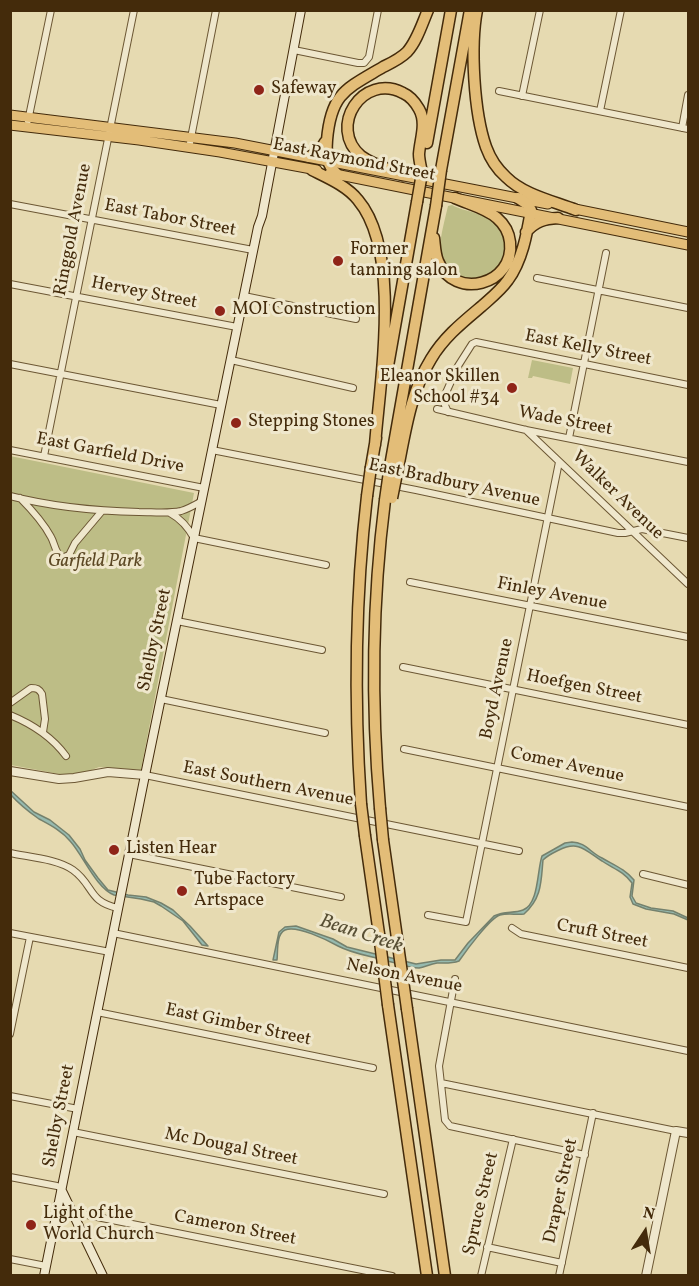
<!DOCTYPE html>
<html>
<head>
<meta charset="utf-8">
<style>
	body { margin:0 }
	#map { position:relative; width:699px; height:1286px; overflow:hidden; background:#e6dab1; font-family:Vollkorn,serif }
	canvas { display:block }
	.frame { position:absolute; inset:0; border:12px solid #442b0b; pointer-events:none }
	.north { position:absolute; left:615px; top:1202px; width:60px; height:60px; -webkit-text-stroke:4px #efe7cc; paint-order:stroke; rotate:12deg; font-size:16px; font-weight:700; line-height:24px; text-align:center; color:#442b0b }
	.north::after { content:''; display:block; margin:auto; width:21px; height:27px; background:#442b0b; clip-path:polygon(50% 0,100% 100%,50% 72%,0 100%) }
</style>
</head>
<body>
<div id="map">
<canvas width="699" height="1286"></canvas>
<div class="frame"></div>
<div class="north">N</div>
</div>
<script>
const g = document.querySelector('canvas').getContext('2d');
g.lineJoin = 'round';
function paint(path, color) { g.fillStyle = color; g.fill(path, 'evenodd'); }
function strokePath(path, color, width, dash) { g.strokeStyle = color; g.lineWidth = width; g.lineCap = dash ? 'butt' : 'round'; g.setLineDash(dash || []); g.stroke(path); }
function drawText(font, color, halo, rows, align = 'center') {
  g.font = font + ' Vollkorn,serif'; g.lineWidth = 6; g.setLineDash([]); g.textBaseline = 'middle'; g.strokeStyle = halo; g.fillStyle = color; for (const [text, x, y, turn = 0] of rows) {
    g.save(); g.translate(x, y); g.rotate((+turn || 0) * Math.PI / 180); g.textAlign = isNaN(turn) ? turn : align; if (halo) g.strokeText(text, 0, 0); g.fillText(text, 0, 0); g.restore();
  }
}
paint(new Path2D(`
	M452,205C467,213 493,214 501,228C507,238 509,258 501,267C499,270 496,271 493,273C478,283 460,283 448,268C444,262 440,254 440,247C441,233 445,219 448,206Z
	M532,360L573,368L570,384L533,376L532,378H528Z
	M10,456L194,493L141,770L99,767L82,774H59L11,765Z`), '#bdbd86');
const water = new Path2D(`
	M10,790L34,812L50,820L69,835L80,849L85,860L98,878L108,890L128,895L146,897L161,903L173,910L190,926L208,946L202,945L183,921L161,906L154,902L141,899L114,895C96,888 83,855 70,841C62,831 50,825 39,819C29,812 19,804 11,795Z
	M572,842C585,842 591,853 602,858C614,865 625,869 634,880L632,896L636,903L651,908L673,911L688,918V920L674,914L646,909L633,904L630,897L632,883C623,871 614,869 602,861C586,851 579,840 559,850C553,853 548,855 543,860C541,882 542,898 524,914C516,915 508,913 500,915C490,918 466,951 459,961C451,964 445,963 437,963C430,964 425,967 419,968C408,968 397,963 387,961C371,956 353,954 338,946C327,940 297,925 285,930C276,934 278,952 277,960H273L279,932L285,927L296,926L333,939L347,947L416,964L441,960H455L468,943L494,916C505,910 513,914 523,910C539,904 537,870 542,856L565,843Z`);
paint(water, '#96baaf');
strokePath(water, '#75816d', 1.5);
const minor = new Path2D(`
	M294,50L358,63H364L369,57L378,10
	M499,91L688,129
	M522,96L540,10
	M600,111L621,10
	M28,121L51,10
	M682,128L688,95
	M189,148L216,10
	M10,204L253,250
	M537,278L688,308
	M10,284L237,327
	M244,296L356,319
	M231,360L353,388
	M10,364L221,405
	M437,409L526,430L688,462
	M448,412L444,403V397L458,366L472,344L476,342L688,385
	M526,430L688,584
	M569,438L606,253
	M10,450L204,488
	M212,450L416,490L618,533H625L642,529L688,538
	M44,456L134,10
	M10,496C53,507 95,511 139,512C153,512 167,514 181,511C188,509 195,505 202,501
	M20,498C32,510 43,522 51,537C55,544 55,553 62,558L69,555L75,543L102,511
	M170,513C181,519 188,527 194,538L326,565
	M410,582L688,637
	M177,621L322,650
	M403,667L688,725
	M161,699L325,733
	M10,703L31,688C37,688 39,689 42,694L45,719L43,732
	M10,715C32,724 52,737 66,756
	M404,749L688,807
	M145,775L519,851
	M10,853C29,857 58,859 73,870C94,885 88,902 118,908
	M129,854L341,897
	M643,874L688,885
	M428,915L466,922L559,462
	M512,928L521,934L688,968
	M10,933L110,952
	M113,933L688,1051
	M455,979L439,1066L445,1120L450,1126L585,1155
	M97,1012L373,1068
	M10,1034L30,937
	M441,1083L676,1131
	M10,1096L78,1109
	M73,1132L384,1194
	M10,1177L57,1186L60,1187L61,1191
	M72,1212L392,1276
	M487,1247L562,1263
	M10,1259L46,1266
	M481,1276L513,1139
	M559,1276L593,1113`);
const tertiary = new Path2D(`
	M10,771L59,779L74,778L108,772L145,775
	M646,1276L676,1131L688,1133`);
const secondary = new Path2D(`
	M62,1191L103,1276
	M44,1276L143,785L258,227L262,216L301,10`);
const primary = new Path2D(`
	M10,115L235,143L548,204
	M10,125L139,140L220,152L317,170
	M330,173L688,245
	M570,208L688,232`);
const motorway = new Path2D(`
	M477,10C470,46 474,113 486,147C490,158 497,169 506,177C524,195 553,201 576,210
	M427,143L451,10
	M309,157L319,152L325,142
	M312,170C328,178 347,186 358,200C402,252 380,380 375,445
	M441,170L470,10
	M337,174C326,165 326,154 327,140C331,93 346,89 383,67C391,63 400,59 407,52C417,41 422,24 428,10
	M403,175C390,169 373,165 361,156C327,127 363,72 403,93C410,96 415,102 419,109C427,123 420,139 419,154C419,160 421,167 422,173
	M526,232C536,221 544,219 558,218
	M434,238C435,246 435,254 438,261C454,301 515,285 510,242C509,233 504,224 497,218C486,208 468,204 455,198
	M388,366L417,202
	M371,467L376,438
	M389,472L436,206
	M397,473C405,434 410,393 431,359C444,337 463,322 482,306C491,298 501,290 508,280C522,261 527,234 531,210L527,204L518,198
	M361,804C354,701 355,599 367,496
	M380,808C371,705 372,602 385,500
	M365,836L379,934
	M383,840L397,938
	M388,1005L427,1276
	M407,1009L445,1276`);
strokePath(minor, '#6c5734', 8);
strokePath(tertiary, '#6c5734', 10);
strokePath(secondary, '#442b0b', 10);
strokePath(primary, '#442b0b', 11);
strokePath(motorway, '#442b0b', 13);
strokePath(minor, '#efe7cc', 6);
strokePath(tertiary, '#efe7cc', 8);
strokePath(secondary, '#efe7cc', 8);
strokePath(primary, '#e3bd78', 9);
strokePath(motorway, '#e3bd78', 10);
const motorwayBridge = new Path2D(`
	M417,202L422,173
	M436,206L441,170
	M367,496L371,467
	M392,498L397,473
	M385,500L389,472
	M361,804L365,836
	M380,808L383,840
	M379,934L388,1005
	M397,938L407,1009`);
strokePath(motorwayBridge, '#442b0b', 13, []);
strokePath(motorwayBridge, '#e3bd78', 10);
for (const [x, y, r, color] of [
	[259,90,6,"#8f2418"],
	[338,261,6,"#8f2418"],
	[220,311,6,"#8f2418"],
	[512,388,6,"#8f2418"],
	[236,423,6,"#8f2418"],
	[114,850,6,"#8f2418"],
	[182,891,6,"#8f2418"],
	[31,1225,6,"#8f2418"]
]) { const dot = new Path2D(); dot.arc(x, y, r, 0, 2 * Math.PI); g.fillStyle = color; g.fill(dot); strokePath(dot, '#efe7cc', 2); }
drawText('18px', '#442b0b', '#efe7cc', [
	["Safeway",271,90],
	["Former",350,251],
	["tanning salon",350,272],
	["MOI Construction",232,311],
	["Eleanor Skillen",500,378,"right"],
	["School #34",500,399,"right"],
	["Stepping Stones",248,423],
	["Listen Hear",126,850],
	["Tube Factory",194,881],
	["Artspace",194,902],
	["Light of the",43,1215],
	["World Church",43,1236]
], 'left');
drawText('18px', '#442b0b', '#efe7cc', [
	["East Raymond Street",354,161,11],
	["East Tabor Street",170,219,11],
	["Ringgold Avenue",74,230,-79],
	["Hervey Street",144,294,11],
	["East Kelly Street",588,349,11],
	["Wade Street",565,422,11],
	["East Garfield Drive",110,454,11],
	["East Bradbury Avenue",454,484,12],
	["Walker Avenue",617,496,44],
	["Finley Avenue",552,595,11],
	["Shelby Street",156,640,-78],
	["Hoefgen Street",584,688,11],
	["Boyd Avenue",498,689,-78],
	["Comer Avenue",567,766,12],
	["East Southern Avenue",268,785,11],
	["Cruft Street",602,935,11],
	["Nelson Avenue",404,977,11],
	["East Gimber Street",238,1026,12],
	["Shelby Street",60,1116,-79],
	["Mc Dougal Street",231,1148,11],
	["Draper Street",562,1191,-78],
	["Spruce Street",482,1204,-77],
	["Cameron Street",235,1229,11]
]);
drawText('italic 18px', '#5c4824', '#efe7cc', [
	["Garfield Park",95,563]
]);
drawText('italic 20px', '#584f34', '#efe7cc', [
	["Bean Creek",361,935,18]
]);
</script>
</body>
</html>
